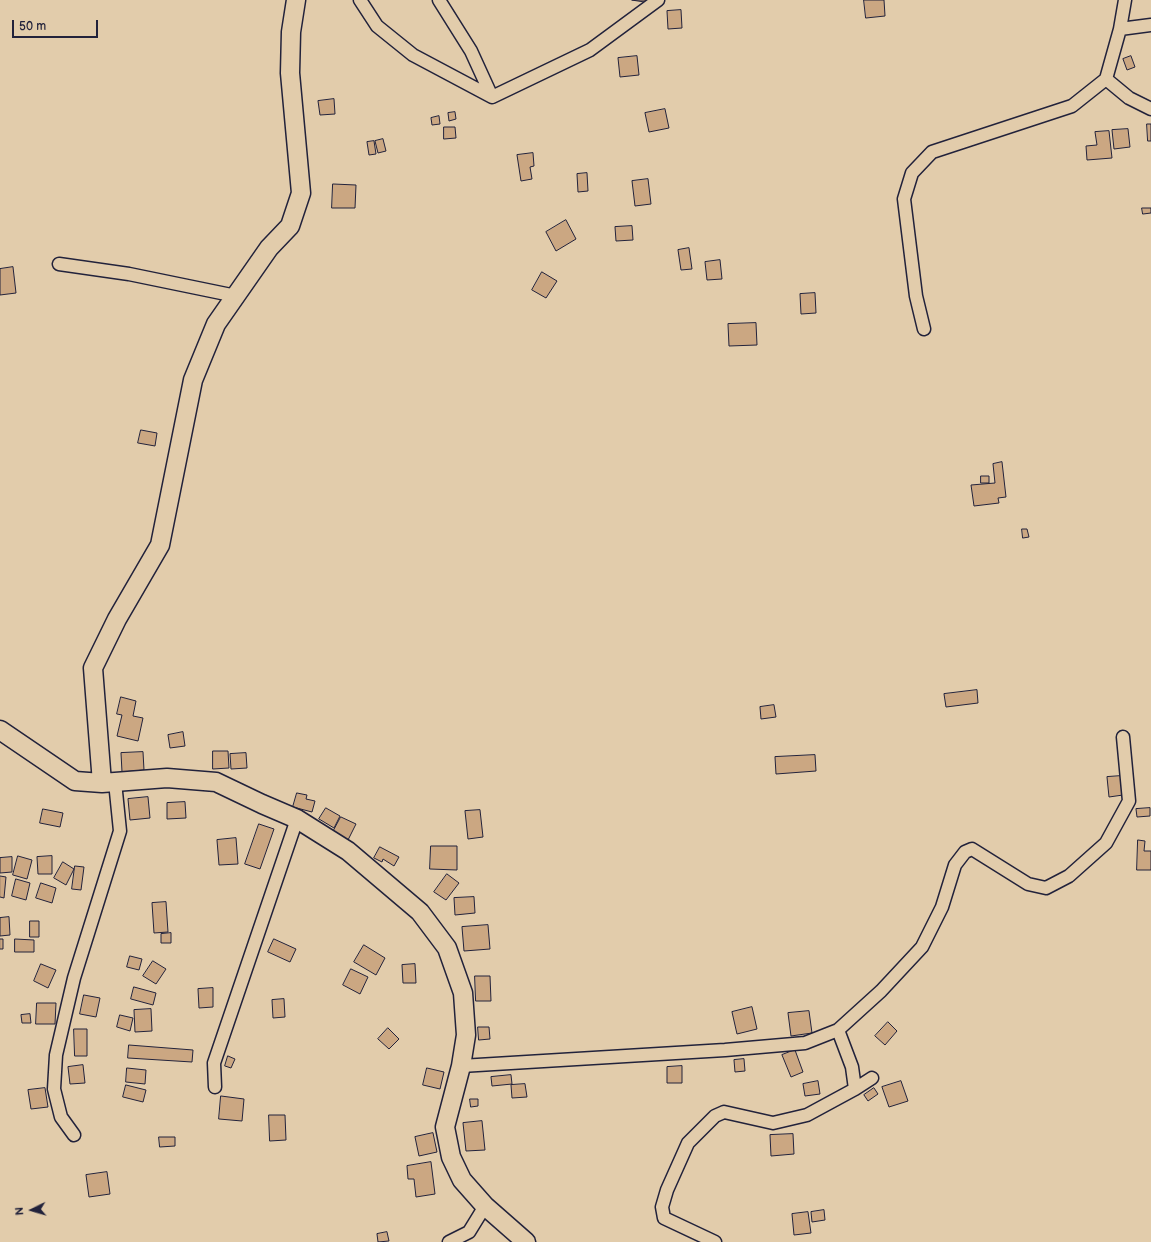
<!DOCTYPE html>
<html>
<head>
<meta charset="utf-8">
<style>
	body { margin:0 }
	#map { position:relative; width:1151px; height:1242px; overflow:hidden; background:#e2ccab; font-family:"Balsamiq Sans",sans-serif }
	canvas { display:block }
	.north { position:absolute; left:12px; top:1190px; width:40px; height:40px; -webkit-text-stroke:3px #e2ccab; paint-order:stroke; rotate:265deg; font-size:11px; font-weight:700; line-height:16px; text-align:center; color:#22223b }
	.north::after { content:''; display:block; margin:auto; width:14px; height:18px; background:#22223b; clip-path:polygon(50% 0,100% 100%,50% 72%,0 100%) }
	.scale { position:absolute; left:12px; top:20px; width:86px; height:18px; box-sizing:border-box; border:2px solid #22223b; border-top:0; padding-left:5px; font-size:12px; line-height:14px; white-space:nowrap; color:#22223b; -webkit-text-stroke:3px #e2ccab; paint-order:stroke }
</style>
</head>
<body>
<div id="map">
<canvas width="1151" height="1242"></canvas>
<div class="north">N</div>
<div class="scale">50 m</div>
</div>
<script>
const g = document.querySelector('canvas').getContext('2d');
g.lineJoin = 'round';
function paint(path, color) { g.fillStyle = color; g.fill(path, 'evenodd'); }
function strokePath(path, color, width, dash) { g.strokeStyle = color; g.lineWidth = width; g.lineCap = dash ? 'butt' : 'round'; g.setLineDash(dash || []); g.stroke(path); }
const building = new Path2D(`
	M632,0H647V2Z
	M864,0H884L885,16L866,18Z
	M681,10L682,28L668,29L667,11Z
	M637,56L639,75L620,77L618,58Z
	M1131,56L1135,67L1127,70L1123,59Z
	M334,99L335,114L320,115L318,101Z
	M665,109L669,128L649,132L645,113Z
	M455,112L456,119L449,121L448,113Z
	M439,116L440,124L432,125L431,118Z
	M1147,124H1151V141H1148Z
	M444,127H455L456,138L444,139Z
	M1128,129L1130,147L1114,149L1112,130Z
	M1109,131L1112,158L1087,160L1086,146L1097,145L1095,132Z
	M383,139L386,151L378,153L375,141Z
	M374,141L376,154L369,155L367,142Z
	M533,153L534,166L530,167L532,179L521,181L517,155Z
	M587,173L588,191L578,192L577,174Z
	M648,179L651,204L635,206L632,181Z
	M333,184L356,185L355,208H332Z
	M1142,208H1151V213L1143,214Z
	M566,220L576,239L556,251L546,232Z
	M632,226L633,240L616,241L615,227Z
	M689,248L692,269L681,270L678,250Z
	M720,260L722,279L707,280L705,262Z
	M13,267L16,293L0,295V269Z
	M542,272L557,281L546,298L532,290Z
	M815,293L816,313L801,314L800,294Z
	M756,323L757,345L729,346L728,324Z
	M141,430L157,433L155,446L138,443Z
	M1002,462L1006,497L998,498L999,503L974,506L971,485L995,483L993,464Z
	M981,476H989V483H981Z
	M1022,529H1027L1029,537L1023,538Z
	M977,690L978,703L946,707L944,694Z
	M121,697L136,701L133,716L143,718L138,741L117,736L122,715L117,714Z
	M774,705L776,717L761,719L760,707Z
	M183,732L185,746L170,748L168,735Z
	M213,751H228L229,768L213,769Z
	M143,752L144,770L122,772L121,753Z
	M246,753L247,768L231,769L230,754Z
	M815,755L816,771L776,774L775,757Z
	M1121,776L1123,795L1109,797L1107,777Z
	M297,793L307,795L306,799L315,801L312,812L293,807Z
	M148,797L150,818L130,820L128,799Z
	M185,802L186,818L167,819V803Z
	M326,808L340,816L334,828L319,819Z
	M1150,808V816L1137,817L1136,809Z
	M43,809L63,813L60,827L40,823Z
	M480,810L483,837L468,839L465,811Z
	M341,817L356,824L348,840L333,832Z
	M259,824L274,829L260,869L245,864Z
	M236,838L238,864L219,865L217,840Z
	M1138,840L1145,841L1144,851H1151V870H1137Z
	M431,846H457V870L430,869Z
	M380,847L399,857L394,866L383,859L382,862L374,858Z
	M18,856L32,860L27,879L13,875Z
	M52,856V874H38L37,857Z
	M12,857V872L0,873V858Z
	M63,862L74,869L66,885L54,878Z
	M75,866L84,867L81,890L72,889Z
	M447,874L459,883L446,900L434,892Z
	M0,876L6,877L4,898L0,897Z
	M16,879L30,883L26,900L12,896Z
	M41,883L56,888L52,903L36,898Z
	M474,897L475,913L455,915L454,898Z
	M166,902L168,932L154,933L152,903Z
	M9,917L10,935L0,936V918Z
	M30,921H39V937H30Z
	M488,925L490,949L464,951L462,927Z
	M171,933V943H161V934Z
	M0,939H3V949H0Z
	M15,939L34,940V952H15Z
	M274,939L296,949L290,962L268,952Z
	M364,945L385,958L376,975L354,962Z
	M130,956L142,959L139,970L127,967Z
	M153,961L166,969L156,984L143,976Z
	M41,964L56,970L48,988L34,981Z
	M415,964L416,983H403L402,965Z
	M351,969L368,977L360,994L343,985Z
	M475,976H490L491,1001H476Z
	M134,987L156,993L153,1005L131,999Z
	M213,988V1007L199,1008L198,989Z
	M84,995L100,998L96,1017L80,1014Z
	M284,999L285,1017L273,1018L272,1000Z
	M37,1003H56L55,1024H36Z
	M752,1007L757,1029L737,1034L732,1012Z
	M151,1009L152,1031L135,1032L134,1010Z
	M809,1011L812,1033L791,1036L788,1013Z
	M30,1014L31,1023H22L21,1015Z
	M120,1015L133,1018L130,1031L117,1027Z
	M888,1022L897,1031L885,1045L875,1036Z
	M478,1027H489L490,1039L479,1040Z
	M388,1028L399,1039L389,1049L378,1039Z
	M74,1029H87V1056H75Z
	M129,1045L193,1050L192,1062L128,1058Z
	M795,1050L803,1072L791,1077L782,1055Z
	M228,1056L235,1059L231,1068L225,1066Z
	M744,1059L745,1071L735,1072L734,1060Z
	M83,1065L85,1083L70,1084L68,1067Z
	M682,1066V1083H667V1067Z
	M127,1068L146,1070L145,1084L126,1082Z
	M427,1068L444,1072L440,1089L423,1085Z
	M511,1075L512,1084L492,1086L491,1077Z
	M818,1081L820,1094L805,1096L803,1084Z
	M901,1081L908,1101L889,1107L882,1087Z
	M525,1084L527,1097L512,1098L511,1085Z
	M126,1085L146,1090L143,1102L123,1097Z
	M45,1088L48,1107L31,1109L28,1090Z
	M874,1088L878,1094L868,1101L864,1095Z
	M221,1096L244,1099L242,1121L219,1119Z
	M470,1099H478V1106L471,1107Z
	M269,1115H285L286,1140L270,1141Z
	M482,1121L485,1150L466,1151L463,1123Z
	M433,1133L437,1152L419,1156L415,1137Z
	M793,1134L794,1154L771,1156L770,1135Z
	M159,1137H175V1146L160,1147Z
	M431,1162L435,1194L416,1197L414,1179H408L407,1166Z
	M107,1172L110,1194L89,1197L86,1175Z
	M824,1210L825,1220L812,1222L811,1212Z
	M808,1212L811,1233L794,1235L792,1214Z
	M387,1232L389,1241L378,1242L377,1234Z`);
paint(building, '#cba782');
strokePath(building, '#22223b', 1);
const minor = new Path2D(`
	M360,0L377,26L413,55L492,97L590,50L658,0
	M439,0L471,51L492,97
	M1120,29L1151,25
	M1106,79L1129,98L1151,109
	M59,264L129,274L236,296
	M924,329L916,296L904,199L912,173L932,152L1072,106L1106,79L1120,29L1125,0
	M838,1030L852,1067L855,1089
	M461,1066L725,1050L805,1043L838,1030L881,991L922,947L942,907L955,865L965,852L972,849L1028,884L1046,888L1069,876L1106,843L1129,801L1123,737
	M215,1087L214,1063L297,819
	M74,1135L61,1117L54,1089L56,1055L74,978L120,831L115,782
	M449,1242L469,1232L485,1206
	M715,1242L664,1218L662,1207L667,1190L688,1143L715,1116L724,1112L773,1123L807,1115L855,1089L872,1078`);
const secondary = new Path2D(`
	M0,730L75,781L102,783L167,778L216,782L262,804L297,819L348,851L420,912L447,948L463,993L466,1035L461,1066L445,1127L451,1157L462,1180L485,1206L526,1242
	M102,783L93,668L117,619L160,545L193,380L216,324L269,248L290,226L301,193L290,73L291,32L296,0`);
strokePath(minor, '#22223b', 15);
strokePath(secondary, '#22223b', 21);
strokePath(minor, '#e2ccab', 12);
strokePath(secondary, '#e2ccab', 18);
</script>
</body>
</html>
